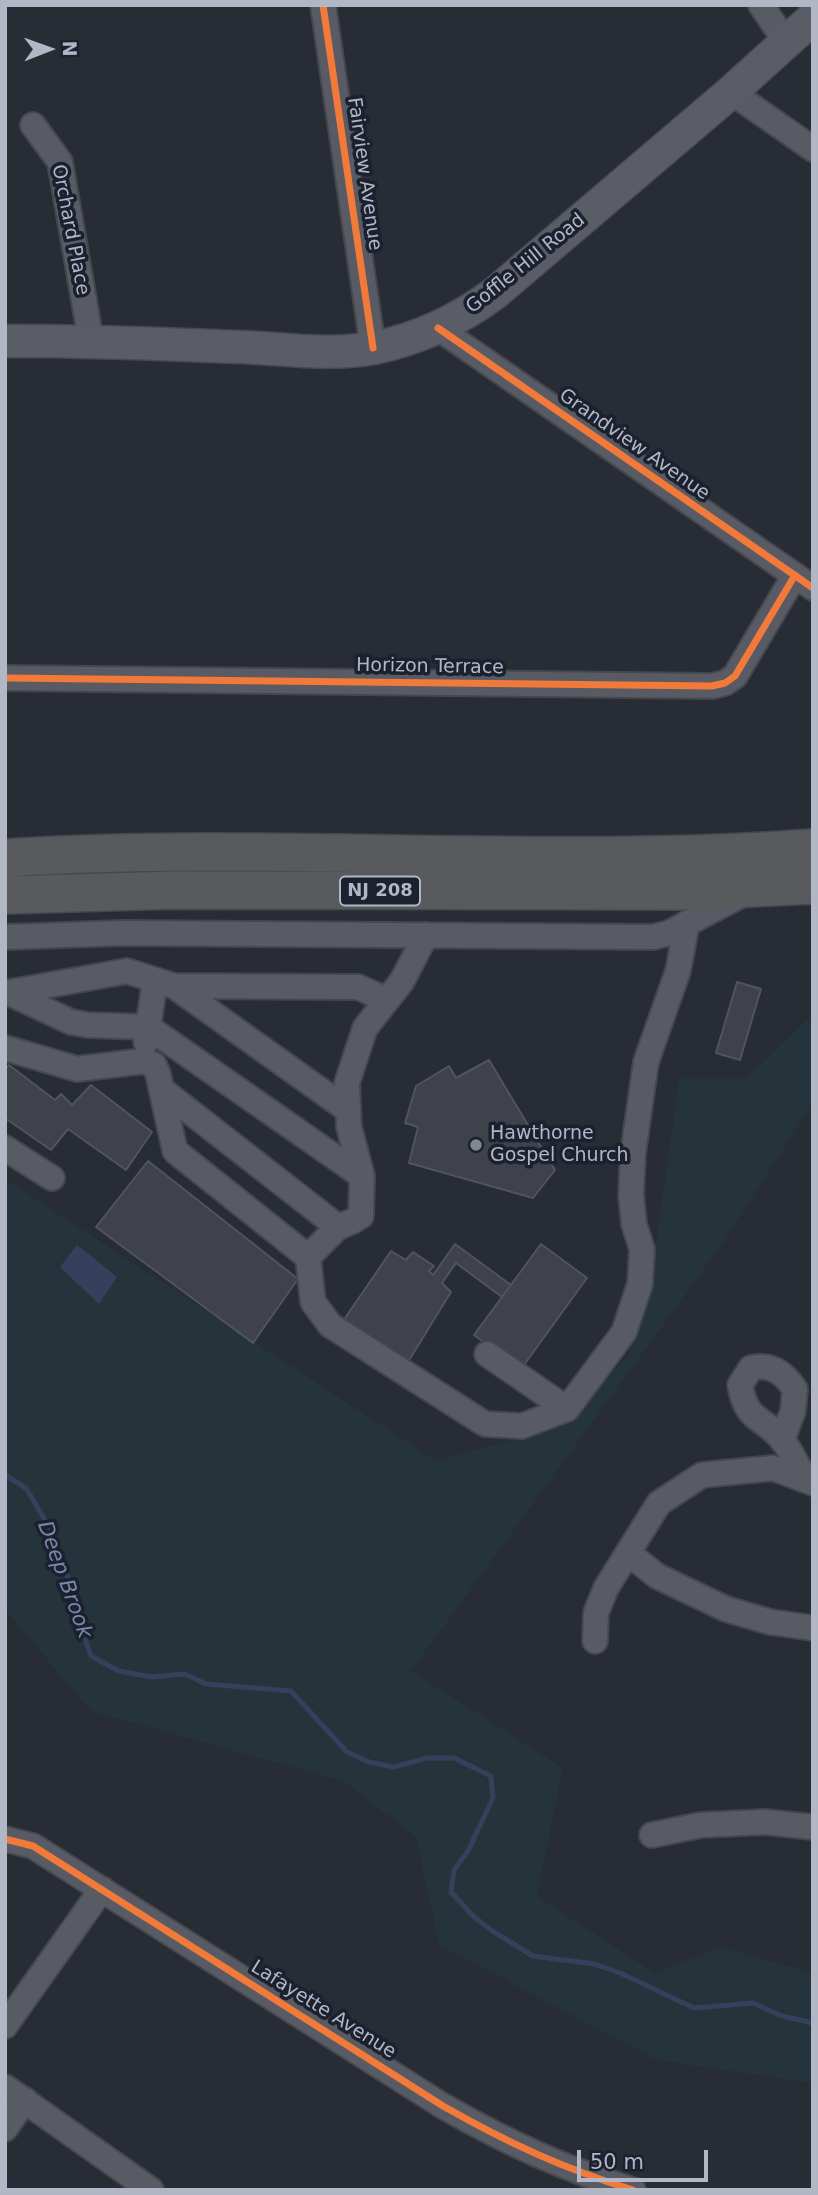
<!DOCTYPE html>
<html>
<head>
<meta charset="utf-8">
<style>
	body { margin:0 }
	#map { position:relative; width:818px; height:2195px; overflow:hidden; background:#282c35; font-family:"DejaVu Sans",sans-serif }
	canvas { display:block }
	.frame { position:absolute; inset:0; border:7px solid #b2b7c6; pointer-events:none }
	.north { position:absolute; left:14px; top:14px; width:70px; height:70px; -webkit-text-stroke:5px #1c212f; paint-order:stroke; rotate:89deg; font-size:19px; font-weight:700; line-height:28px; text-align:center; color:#b2b7c6 }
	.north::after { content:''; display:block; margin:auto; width:24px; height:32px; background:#b2b7c6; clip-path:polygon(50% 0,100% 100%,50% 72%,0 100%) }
	.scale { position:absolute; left:577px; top:2150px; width:131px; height:32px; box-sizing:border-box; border:4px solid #b2b7c6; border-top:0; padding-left:9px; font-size:21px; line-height:24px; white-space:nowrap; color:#b2b7c6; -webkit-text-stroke:5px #1c212f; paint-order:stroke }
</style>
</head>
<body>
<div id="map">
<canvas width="818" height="2195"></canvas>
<div class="frame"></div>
<div class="north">N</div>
<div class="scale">50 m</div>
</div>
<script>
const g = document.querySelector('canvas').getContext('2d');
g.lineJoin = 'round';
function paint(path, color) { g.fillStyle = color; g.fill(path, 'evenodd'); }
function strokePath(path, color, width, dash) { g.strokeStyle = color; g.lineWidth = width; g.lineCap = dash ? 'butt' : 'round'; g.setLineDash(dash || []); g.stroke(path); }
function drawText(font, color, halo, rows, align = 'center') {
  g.font = font + ' "DejaVu Sans",sans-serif'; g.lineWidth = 7; g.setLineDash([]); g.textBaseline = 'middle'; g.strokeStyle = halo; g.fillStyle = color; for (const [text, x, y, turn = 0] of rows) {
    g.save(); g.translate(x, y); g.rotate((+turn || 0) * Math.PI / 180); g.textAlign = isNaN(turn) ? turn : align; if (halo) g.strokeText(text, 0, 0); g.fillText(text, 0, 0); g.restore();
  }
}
paint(new Path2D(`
	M813,1014V1102L725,1240L411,1671L563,1768L537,1896L655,1973L720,1947L813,1973V2083L657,2060L439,1945L416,1837L343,1781L91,1711L5,1609V1179L436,1461L563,1426L629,1354L647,1307L679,1079H746Z`), '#25343a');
paint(new Path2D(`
	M77,1245L117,1277L99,1304L60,1267Z`), '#35405d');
strokePath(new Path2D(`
	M5,1475L26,1488L52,1532L73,1593L78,1619L91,1656L119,1671L152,1677L185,1674L206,1684L291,1691L347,1752L369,1762L394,1767L427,1758H454L491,1776L493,1798L468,1851L454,1870L451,1892L473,1916L491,1930L533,1956L594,1964L620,1973L694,2008L753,2003L782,2016L813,2023`), '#35405d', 5);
const building = new Path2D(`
	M737,982L761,989L740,1060L716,1053Z
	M489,1060L555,1170L533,1198L409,1163L418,1127L405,1123L416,1086L449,1066L456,1078Z
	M9,1065L55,1100L61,1094L72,1105L91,1085L152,1132L126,1170L68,1129L51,1150L5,1118V1069Z
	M148,1161L298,1279L253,1343L96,1227Z
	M455,1244L511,1285L502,1297L456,1263L442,1283L451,1292L408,1362L343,1321L391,1251L406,1260L413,1252L434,1266L429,1271L433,1275Z
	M541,1244L587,1278L521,1369L474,1335Z`);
paint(building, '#3f424a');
strokePath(building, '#50545d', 2);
const minor = new Path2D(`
	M323,5L373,348
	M761,5L786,42
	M731,92L813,149
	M33,125L60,162L91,341
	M438,328L813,588
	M5,678L712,686L725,683L735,676L795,575
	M5,937L123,933L653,937L669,933L743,894
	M174,986L348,1110
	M5,993L127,971L174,986L358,987L387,1000
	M9,993L71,1022L88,1025L148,1027L362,1176
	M146,1042L155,980
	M5,1048L77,1069L144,1061L154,1065L158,1074L175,1151L308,1257L338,1227L353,1221L361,1216L362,1176L349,1127L347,1083L365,1028L402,981L426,935
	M161,1089L338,1227
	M5,1148L52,1178
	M308,1257L313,1302L330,1325L485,1424L522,1426L567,1409L624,1332L640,1284L642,1249L634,1224L631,1195L633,1153L646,1062L678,971L687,923
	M487,1354L567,1409
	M782,1440L793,1411L795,1389C784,1373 771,1363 751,1368L740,1385C747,1424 763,1415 783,1441C792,1452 798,1467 805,1480
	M628,1553L657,1576L726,1609L770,1622L813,1628
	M595,1641L596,1613L606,1588L659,1503L702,1475L773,1468L813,1483
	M652,1835L701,1825L765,1822L813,1827
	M5,1839L33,1846L443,2106C508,2143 562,2168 633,2190
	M5,2026L102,1889
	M5,2087L151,2190
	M5,2129L25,2100`);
const major = new Path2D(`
	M5,341C84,340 162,344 241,347C284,349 331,356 374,348C418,339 459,320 495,293L731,92L813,18`);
const highway = new Path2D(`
	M5,858C274,841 544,868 813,848
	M5,895L175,890L688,891L813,885`);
strokePath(minor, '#44474e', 28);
strokePath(major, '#464952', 35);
strokePath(highway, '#454851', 40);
strokePath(minor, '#585b63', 24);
strokePath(major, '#5a5d65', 32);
strokePath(highway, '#585a5d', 37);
strokePath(new Path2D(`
	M323,5L373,348
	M438,328L813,588
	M5,678L712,686L725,683L735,676L795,575
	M5,1839L33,1846L443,2106C508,2143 562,2168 633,2190`), '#f17a3a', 7);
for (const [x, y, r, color] of [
	[476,1145,7,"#828693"]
]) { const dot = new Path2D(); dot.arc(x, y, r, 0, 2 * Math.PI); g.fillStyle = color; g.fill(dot); strokePath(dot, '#1c212f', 2.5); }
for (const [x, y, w] of [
	[380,891,80]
]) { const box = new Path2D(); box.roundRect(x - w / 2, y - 14.5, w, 29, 5); g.fillStyle = '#1c212f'; g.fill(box); strokePath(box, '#b2b7c6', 2); }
drawText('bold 18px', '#b2b7c6', null, [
	["NJ 208",380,891]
]);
drawText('19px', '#b2b7c6', '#1c212f', [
	["Fairview Avenue",364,174,82],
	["Orchard Place",70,230,79],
	["Goffle Hill Road",526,264,-39],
	["Grandview Avenue",634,445,35],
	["Horizon Terrace",430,667,1],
	["Lafayette Avenue",323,2010,32]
]);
drawText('19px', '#b2b7c6', '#1c212f', [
	["Hawthorne",490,1134],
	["Gospel Church",490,1156]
], 'left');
drawText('italic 21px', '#7a88ae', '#1c212f', [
	["Deep Brook",64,1580,70]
]);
</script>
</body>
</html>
